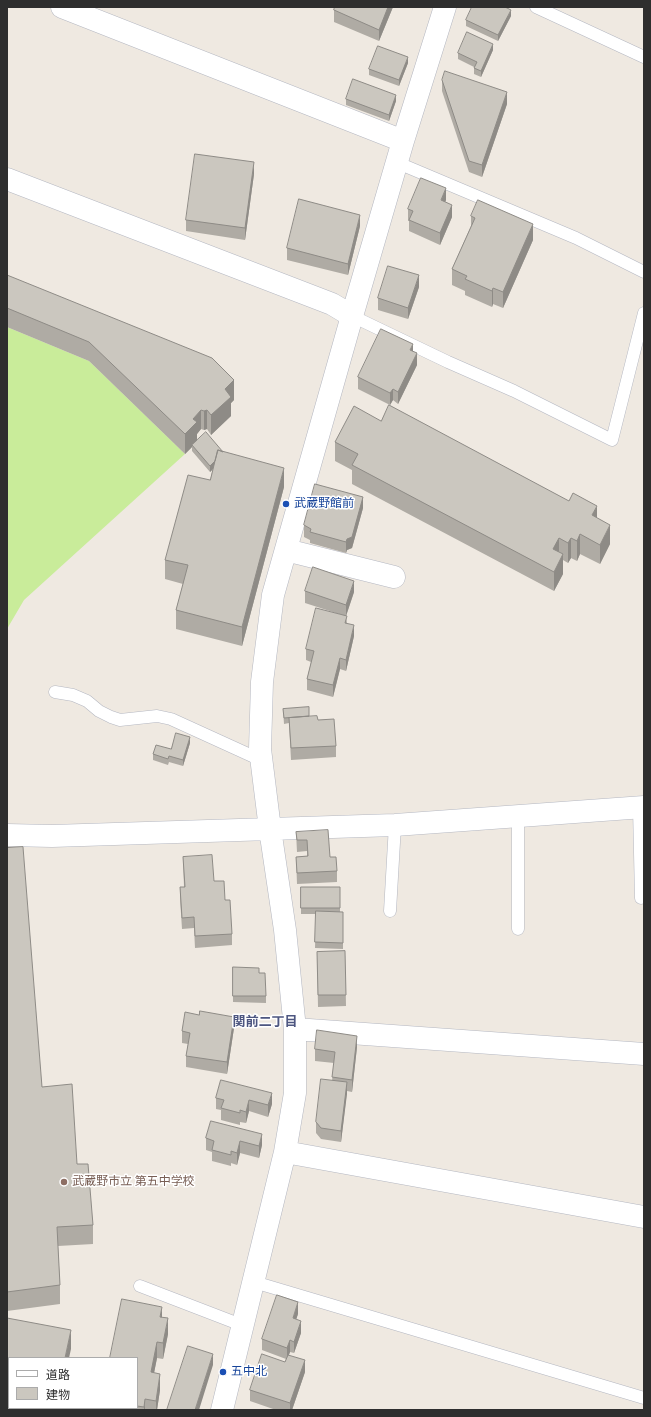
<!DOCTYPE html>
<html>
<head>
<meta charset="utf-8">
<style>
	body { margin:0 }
	#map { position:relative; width:651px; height:1417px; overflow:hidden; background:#efe9e1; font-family:Karla,"Noto Sans JP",sans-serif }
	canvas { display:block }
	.frame { position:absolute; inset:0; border:8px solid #2e2e2e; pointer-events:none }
	.legend { position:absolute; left:8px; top:1357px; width:130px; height:52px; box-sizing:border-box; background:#fff; border:1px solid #ababab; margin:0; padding:5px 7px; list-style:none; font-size:12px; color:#2e2e2e }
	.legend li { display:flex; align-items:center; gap:8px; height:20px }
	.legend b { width:20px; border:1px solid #ababab }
</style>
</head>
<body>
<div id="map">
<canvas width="651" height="1417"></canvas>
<div class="frame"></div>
<ul class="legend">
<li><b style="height:5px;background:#fff"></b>道路</li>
<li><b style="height:11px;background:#cbc7bf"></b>建物</li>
</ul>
</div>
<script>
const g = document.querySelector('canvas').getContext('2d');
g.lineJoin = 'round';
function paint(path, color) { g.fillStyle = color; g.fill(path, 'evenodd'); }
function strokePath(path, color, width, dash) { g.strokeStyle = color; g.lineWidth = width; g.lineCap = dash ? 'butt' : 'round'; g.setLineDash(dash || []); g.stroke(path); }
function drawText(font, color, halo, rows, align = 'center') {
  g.font = font + ' Karla,"Noto Sans JP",sans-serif'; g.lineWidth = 3; g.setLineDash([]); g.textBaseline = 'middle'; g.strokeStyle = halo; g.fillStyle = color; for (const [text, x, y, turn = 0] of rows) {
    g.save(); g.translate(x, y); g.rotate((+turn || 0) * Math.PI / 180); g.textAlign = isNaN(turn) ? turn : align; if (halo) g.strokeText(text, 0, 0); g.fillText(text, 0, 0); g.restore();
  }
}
paint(new Path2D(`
	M7,327L89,361L185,454L24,600L7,629Z`), '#c9ec9a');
const service = new Path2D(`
	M536,7L644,57
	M398,163L576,238L644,272
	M352,316L448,362L514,391L612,440L644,313
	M55,692L73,695L87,701L99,711L111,717L120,720L157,716L171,719L261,760
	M639,807L641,898
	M390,911L395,825
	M518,929V816
	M254,1282L644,1398
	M140,1286L244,1326`);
const minor = new Path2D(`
	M62,7L403,141
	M7,179L332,304L352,316
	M286,550L394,577
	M7,835L52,836L395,825L644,807
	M295,1029L644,1054
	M285,1152L644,1217
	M222,1410L285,1152L295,1093V1029L285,930L270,829L260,749L262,682L273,595L352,316L403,141L445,7`);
strokePath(service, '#b4b7c1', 13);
strokePath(minor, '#b4b7c1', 23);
strokePath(service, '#fff', 12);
strokePath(minor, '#fff', 22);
paint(new Path2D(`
	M393,7L379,41L334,22V10Z
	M511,16L498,41L466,26V20Z
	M493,50L481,77L474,74V67L458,59V53Z
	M408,63L399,86L369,75V69Z
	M442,80L507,104L482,177L469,172L442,91Z
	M346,99L396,101L389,121L346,105Z
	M254,174L245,240L186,231V220Z
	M446,200L445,202L452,217L440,245L409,231V221H408V209Z
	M471,216L533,240L503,308L493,304L492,307L465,295V291L452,285V269L471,226Z
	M360,226L348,275L287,260V248Z
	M7,275L234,400L231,403V416L211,435L207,429L204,430L201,429L197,434V440L223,452L284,487L242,646L176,629V610L183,584L165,579V560L210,480L213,469L210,472L192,451V447L185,454L89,361L7,327Z
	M419,287L408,319L378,310V298Z
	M413,351L417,365L398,404L393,400L390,405L358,389V377Z
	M381,421L597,518L610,544L600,564L580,554L577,561L571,558L568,563L563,560V574L554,591L352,484V470L335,461V442Z
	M363,508L352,548L347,550L346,553L310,543V540L304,537V525Z
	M305,591L354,592L346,616L347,623L354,636L346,671L340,669L333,697L307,690V679L311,662L306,660V649L342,615L305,603Z
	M309,707V717L318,720L336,746V757L291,760L289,723L284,724L283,709Z
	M190,743L183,766L169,762L168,765L153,760V754L171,749Z
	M296,832L330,857L337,871V882L297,884L296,857L307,856V851L297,852Z
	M7,848L42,1087L77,1164L93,1225V1244L58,1246L60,1285V1304L7,1311Z
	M183,857L214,881L225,900L232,934V945L195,948L194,928L182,929L180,898V887H184Z
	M301,887H340V912H343V949L315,948L316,914H301Z
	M345,951L346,1006L318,1007L317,952Z
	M233,967L259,973L266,996V1003L233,1002Z
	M234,1028L227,1074L186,1067V1056L188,1044L182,1043V1031Z
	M357,1047L352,1092L347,1091L341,1142L321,1139L316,1133V1122L332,1081L334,1063L315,1061V1049Z
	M221,1080L272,1104L268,1117L249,1111L246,1123L240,1122V1125L221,1120V1110L216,1109V1098Z
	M211,1121L262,1145L259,1158L240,1153L237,1165L231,1163V1166L212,1161V1152L206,1150V1138Z
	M298,1314L296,1319L301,1333L294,1353L290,1352L289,1355L305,1372L292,1410H276L250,1401V1390L285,1362L286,1359L262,1350V1339Z
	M162,1317L168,1334L163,1359L157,1358L154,1373L160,1390L157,1410H102V1408H137V1358Z`), '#afaba4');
paint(new Path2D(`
	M388,7H393L379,41V30Z
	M511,10V16L498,41V35Z
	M493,44V50L481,77V71Z
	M408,57V63L399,86V80Z
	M507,92V104L482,177V165Z
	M396,95V101L389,121V115Z
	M254,162V174L245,240V228Z
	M446,188V200L441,212V200Z
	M452,205V217L440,245V233Z
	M360,215V226L348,275V264Z
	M533,224V240L503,308V292Z
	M419,275V287L408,319V308Z
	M493,288V304L492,307V291Z
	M413,344V356L410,350Z
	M417,353V365L398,404V392Z
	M234,380V400L231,403V416L211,435V415L225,389Z
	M393,389V400L390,405V393Z
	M201,410V429L197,434V442L192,445V447L185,454V434L193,419Z
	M207,410V429L204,430V411Z
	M224,452V458L210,472V466Z
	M284,468V487L242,646V627Z
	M363,497V508L352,548L347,550L346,553V542Z
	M597,506V525L592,515Z
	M610,525V544L600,564V545Z
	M580,534V554L577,561V541Z
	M559,538V558L553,549Z
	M571,538V558L568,563V543Z
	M563,554V574L554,591V572Z
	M354,581V592L346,616V605Z
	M354,625V636L346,671V660Z
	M340,658V669L333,697V685Z
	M190,737V743L183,766V760Z
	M234,1017V1028L227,1074V1062Z
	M357,1036V1047L352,1092V1080Z
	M347,1082V1094L341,1142V1131Z
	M272,1093V1104L268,1117V1105Z
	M249,1100V1111L246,1123V1112Z
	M262,1134V1145L259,1158V1146Z
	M240,1141V1153L237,1165V1153Z
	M298,1302V1314L293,1329V1318Z
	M162,1307V1323L160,1317Z
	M168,1318V1334L163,1359V1343Z
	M301,1321V1333L294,1353V1342Z
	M71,1330V1349L69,1358H65Z
	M290,1340V1352L287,1359V1348Z
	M157,1342V1358L151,1388V1372Z
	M213,1354V1365L199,1410H195Z
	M305,1360V1372L292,1410H290V1403Z
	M160,1374V1390L157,1410H156V1401Z
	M145,1399V1410H144V1407Z
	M56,1408H60L59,1410H55Z`), '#8e8b86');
const building = new Path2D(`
	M335,7H388L379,30L334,10Z
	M472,7H505L511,10L498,35L466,20Z
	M467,32L493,44L481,71L474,68L477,62L458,53Z
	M378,46L408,57L399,80L369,69Z
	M445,71L507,92L482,165L469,161L442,80Z
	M353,79L396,95L389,115L346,99Z
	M195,154L254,162L245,228L186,220Z
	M421,178L446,188L441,200L452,205L440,233L409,220L413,211L408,209Z
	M299,199L360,215L348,264L287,248Z
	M478,200L533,224L503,292L493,288L492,291L465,279L467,276L452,269L475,218L471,216Z
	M388,266L419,275L408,308L378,298Z
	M7,275L212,358L234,380L225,389L231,397L211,415L207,410L204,411L201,410L193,419L197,422L185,434L89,342L7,308Z
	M381,329L413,344L410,350L417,353L398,392L393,389L390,393L358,377Z
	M389,405L569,501L573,493L597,506L592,515L610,525L600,545L580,534L577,541L571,538L568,543L559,538L553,549L563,554L554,572L352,465L358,454L335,442L354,406L381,421Z
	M206,432L223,452L218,450L215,461L210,466L192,445Z
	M218,450L284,468L242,627L176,610L188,565L165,560L188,475L210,480Z
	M315,484L363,497L352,537L347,539L346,542L310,532L311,529L304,525Z
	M313,567L354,581L346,605L305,591Z
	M316,608L347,616L345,623L354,625L346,660L340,658L333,685L307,679L314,651L306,649Z
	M309,707V716L284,718L283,709Z
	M317,716L318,720L334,719L336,746L291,748L289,718Z
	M176,733L190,737L183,760L169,756L168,759L153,754L156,745L171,749Z
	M328,830L330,857H336L337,871L297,873L296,857L308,856L307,840H297L296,832Z
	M23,847L42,1087L72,1084L77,1164H88L93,1225L57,1227L60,1285L7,1292V848Z
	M212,855L214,881H224L225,900H230L232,934L195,936L194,917L182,918L180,887H185L183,857Z
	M301,887H340V908H301Z
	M316,911L343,912V943L315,942Z
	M345,951L346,995H318L317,952Z
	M233,967L259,968V973H265L266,996H233Z
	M200,1011L234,1017L227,1062L186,1056L190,1033L182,1031L185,1012L199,1015Z
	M317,1030L357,1036L352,1080L332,1077L335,1052L315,1049Z
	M321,1079L347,1082L341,1131L321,1128L316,1122Z
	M221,1080L272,1093L268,1105L249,1100L246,1112L240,1110V1113L221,1108L224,1100L216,1098Z
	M211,1121L262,1134L259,1146L240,1141L237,1153L231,1151V1155L212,1150L214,1141L206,1138Z
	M277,1295L298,1302L293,1318L301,1321L294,1342L290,1340L287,1348L262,1339Z
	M122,1299L162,1307L160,1317L168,1318L163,1343L157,1342L151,1372L160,1374L156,1401L145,1399L144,1407L137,1406V1358H110Z
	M7,1318L71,1330L65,1358H9V1408H56L55,1410H7Z
	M188,1346L213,1354L195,1410H167Z
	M262,1354L285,1362L288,1355L305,1360L290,1403L250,1390Z`);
paint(building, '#cbc7bf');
strokePath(building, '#8e8b86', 1);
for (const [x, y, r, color] of [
	[286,504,4,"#1a4fb4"],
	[64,1182,4,"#8d6e63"],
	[223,1372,4,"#1a4fb4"]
]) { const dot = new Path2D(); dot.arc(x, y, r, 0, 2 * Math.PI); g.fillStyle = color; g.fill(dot); strokePath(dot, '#fff', 1.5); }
drawText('12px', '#164399', '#fff', [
	["武蔵野館前",294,504],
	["五中北",231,1372]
], 'left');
drawText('12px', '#785e54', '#fff', [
	["武蔵野市立 第五中学校",72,1182]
], 'left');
drawText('bold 13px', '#4d5680', '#fff', [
	["関前二丁目",265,1022]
]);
</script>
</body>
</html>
